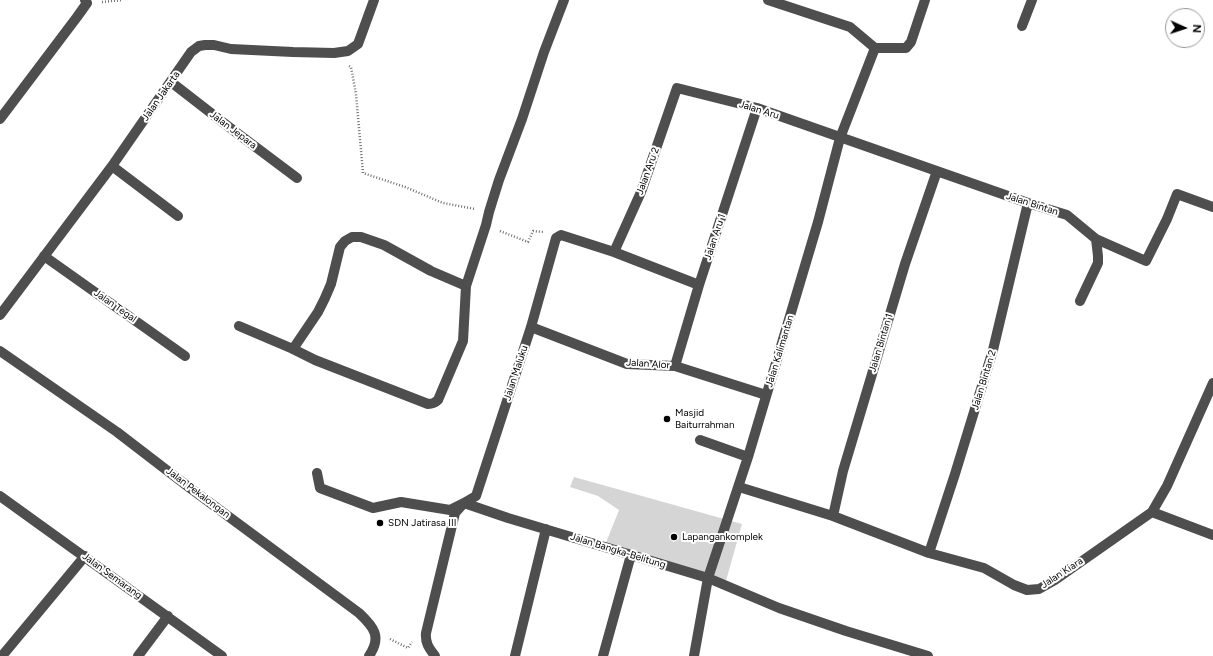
<!DOCTYPE html>
<html>
<head>
<meta charset="utf-8">
<style>
	body { margin:0 }
	#map { position:relative; width:1213px; height:656px; overflow:hidden; background:#fff; font-family:Figtree,sans-serif }
	canvas { display:block }
	.north { position:absolute; left:1165px; top:8px; width:40px; height:40px; box-sizing:border-box; background:#fff; border:1px solid #999; border-radius:50%; rotate:93deg; font-size:11px; font-weight:700; line-height:16px; text-align:center; color:#000 }
	.north::after { content:''; display:block; margin:auto; width:14px; height:18px; background:#000; clip-path:polygon(50% 0,100% 100%,50% 72%,0 100%) }
</style>
</head>
<body>
<div id="map">
<canvas width="1213" height="656"></canvas>
<div class="north">N</div>
</div>
<script>
const g = document.querySelector('canvas').getContext('2d');
g.lineJoin = 'round';
function paint(path, color) { g.fillStyle = color; g.fill(path, 'evenodd'); }
function strokePath(path, color, width, dash) { g.strokeStyle = color; g.lineWidth = width; g.lineCap = dash ? 'butt' : 'round'; g.setLineDash(dash || []); g.stroke(path); }
function drawText(font, color, halo, rows, align = 'center') {
  g.font = font + ' Figtree,sans-serif'; g.lineWidth = 4; g.setLineDash([]); g.textBaseline = 'middle'; g.strokeStyle = halo; g.fillStyle = color; for (const [text, x, y, turn = 0] of rows) {
    g.save(); g.translate(x, y); g.rotate((+turn || 0) * Math.PI / 180); g.textAlign = isNaN(turn) ? turn : align; if (halo) g.strokeText(text, 0, 0); g.fillText(text, 0, 0); g.restore();
  }
}
paint(new Path2D(`
	M574,477L742,524L724,588L603,550L619,510L598,496L570,487Z`), '#d5d5d5');
strokePath(new Path2D(`
	M102,2L122,0
	M349,66L351,67L356,94L363,173L405,187L443,203L475,209
	M500,231L528,242L533,231L543,232
	M390,639L408,648L412,642`), '#707070', 2.5, [1, 2]);
strokePath(new Path2D(`
	M768,0L850,27L875,48H906L911,42L925,0
	M1022,26L1032,0
	M171,82L229,127L297,178
	M0,119L77,17L87,3L85,0
	M112,166L178,216
	M614,252L641,192L677,88L757,108L1028,203L1067,215L1096,239L1146,261L1167,219L1177,194L1213,207
	M44,256L185,356
	M1080,301L1098,263V256L1096,239
	M0,315L112,166L191,52L199,46L205,45H214L231,49L293,52L334,53L348,51L358,44L374,0
	M239,326L293,349L315,360L428,404C433,404 435,403 438,400L463,341L466,286L486,225L489,212L499,180L522,119L544,52L564,0
	M531,327L627,364L675,366L766,395
	M293,349L318,312L325,298L331,284L340,247L345,241L352,237H361L384,245L431,271L466,286
	M0,351L117,432L186,485L359,613C374,627 382,637 369,656
	M675,366L699,285L757,108
	M700,440L748,457
	M317,473L320,488L373,508L401,502L450,510L464,503L508,518L708,578L779,608L846,631L928,656
	M739,487L833,516L929,553L984,568L1014,585L1027,590L1039,589L1055,580L1152,512L1167,486L1213,383
	M0,496L222,656
	M1152,512L1213,535
	M833,516L843,471L905,264L937,171
	M929,553L955,474L993,350L1028,203
	M2,656L85,556
	M138,656L168,616
	M435,656C429,648 425,643 426,633L455,513L464,503L476,496L531,327L556,238L561,235L614,252L699,285
	M515,656L546,529
	M603,656L631,555
	M694,656L708,578L748,457L818,222L840,138L875,48`), '#4e4e4e', 10);
for (const [x, y, r, color] of [
	[667,419,4,"#000"],
	[380,523,4,"#000"],
	[674,537,4,"#000"]
]) { const dot = new Path2D(); dot.arc(x, y, r, 0, 2 * Math.PI); g.fillStyle = color; g.fill(dot); strokePath(dot, '#fff', 1.5); }
drawText('10px', '#000', '#fff', [
	["Jalan Jakarta",161,96,-55],
	["Jalan Aru",759,110,17],
	["Jalan Jepara",233,130,37],
	["Jalan Aru 2",648,171,-70],
	["Jalan Bintan",1032,204,18],
	["Jalan Aru 1",715,237,-72],
	["Jalan Tegal",115,306,35],
	["Jalan Bintan 1",881,343,-73],
	["Jalan Kalimantan",780,351,-73],
	["Jalan Alor",648,364,4],
	["Jalan Maluku",516,373,-72],
	["Jalan Bintan 2",984,380,-73],
	["Jalan Pekalongan",198,493,37],
	["Jalan Bangka-Belitung",618,551,17],
	["Jalan Kiara",1062,573,-33],
	["Jalan Semarang",112,576,36]
]);
drawText('10px', '#000', '#fff', [
	["Masjid",675,413],
	["Baiturrahman",675,425],
	["SDN Jatirasa III",388,523],
	["Lapangankomplek",682,537]
], 'left');
</script>
</body>
</html>
